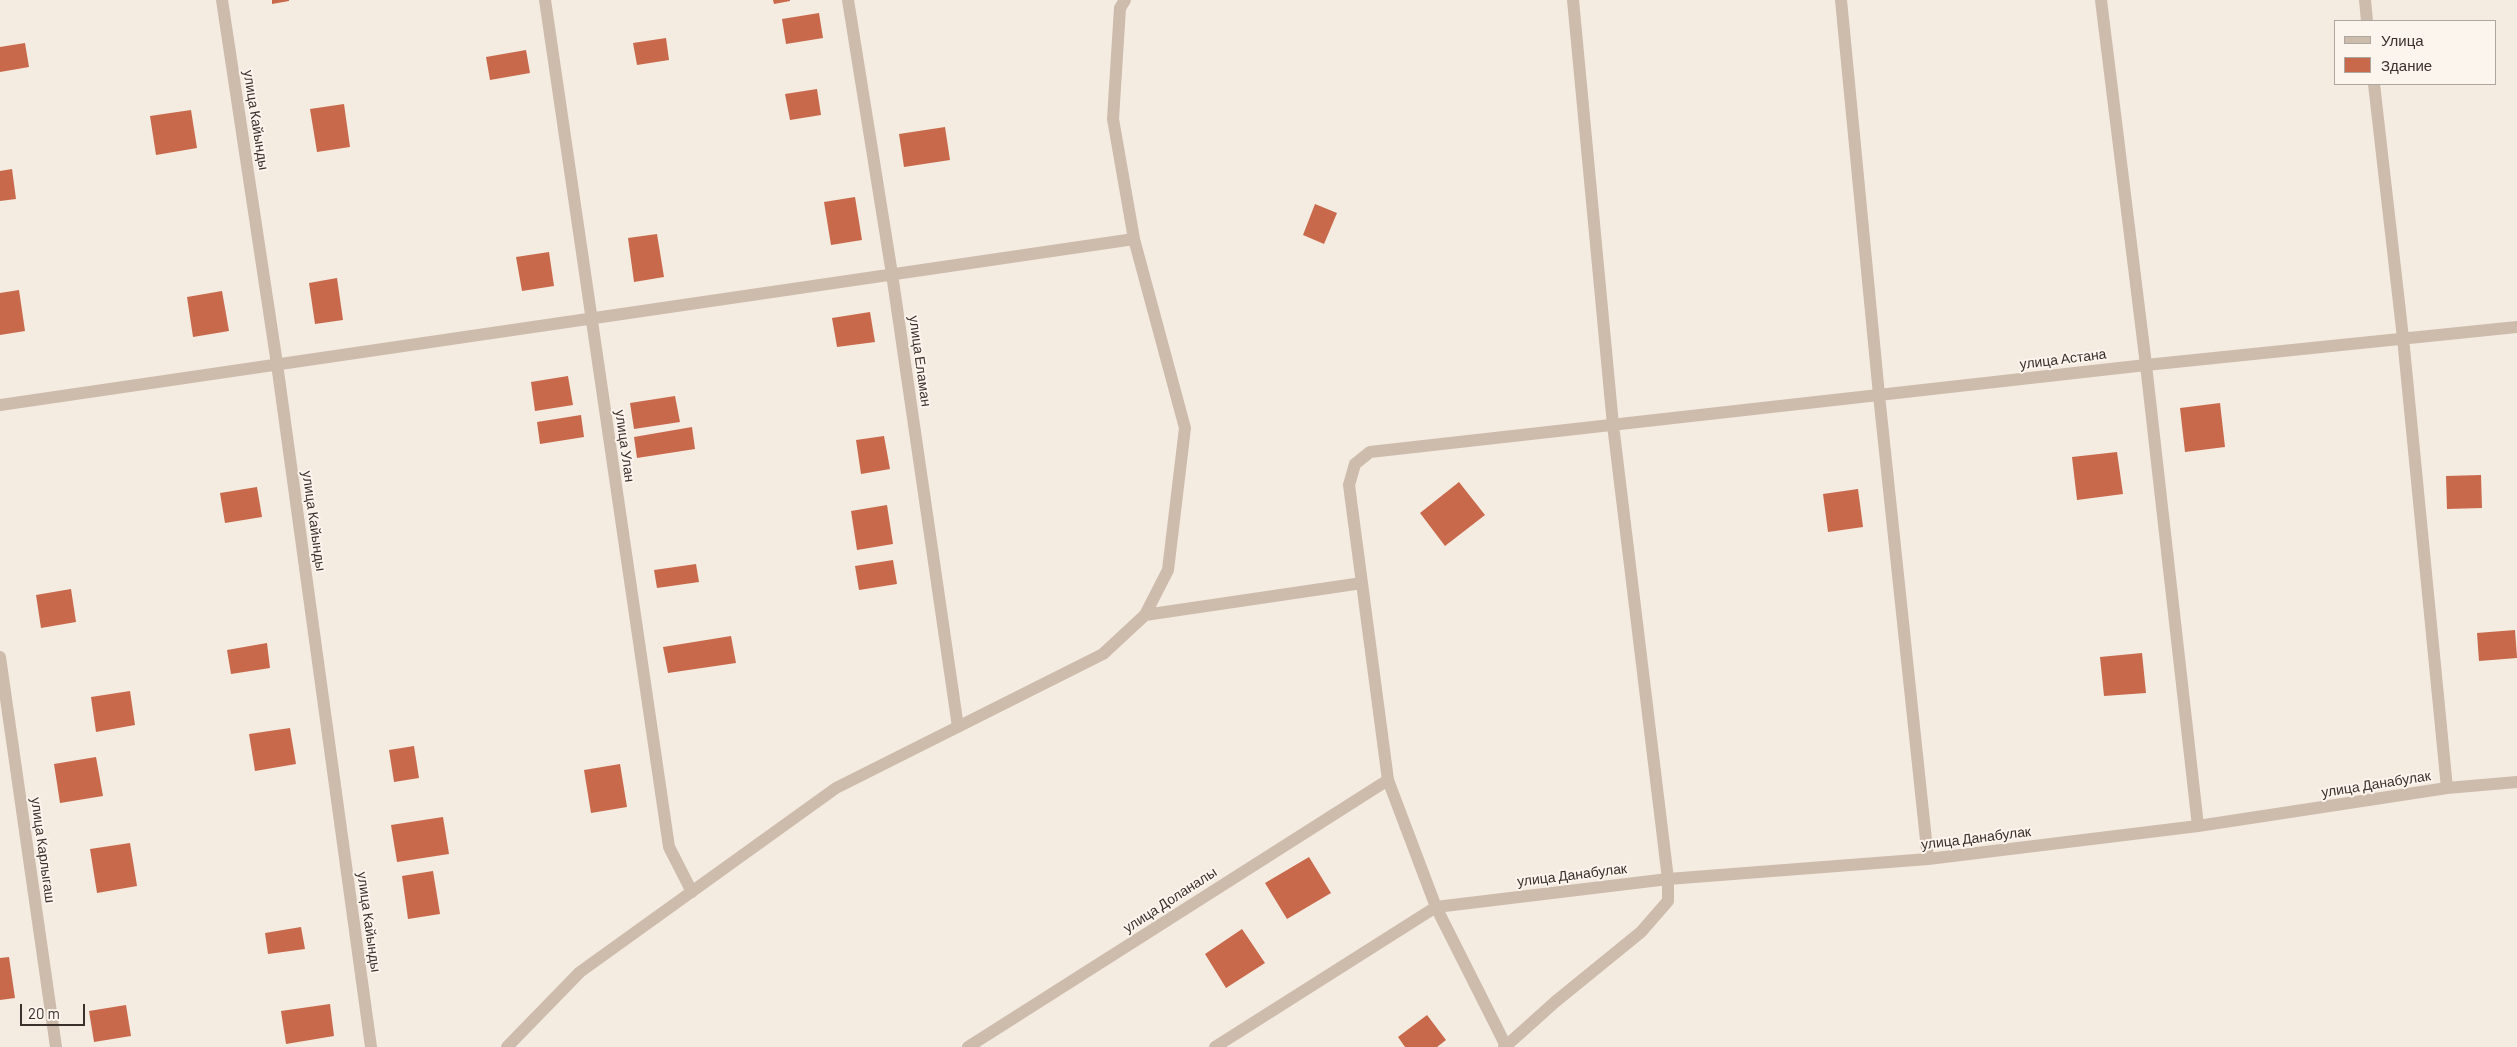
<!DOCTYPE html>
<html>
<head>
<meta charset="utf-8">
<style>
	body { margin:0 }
	#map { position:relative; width:2517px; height:1047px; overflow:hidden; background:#f4ebe1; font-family:Barlow,sans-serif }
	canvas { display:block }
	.legend { position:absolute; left:2334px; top:20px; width:162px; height:65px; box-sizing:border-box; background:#fbf5ee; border:1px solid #aea6a0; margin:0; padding:6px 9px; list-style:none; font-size:15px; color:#3b302b }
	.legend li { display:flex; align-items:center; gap:10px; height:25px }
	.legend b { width:25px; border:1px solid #aea6a0 }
	.scale { position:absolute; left:20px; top:1004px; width:65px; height:22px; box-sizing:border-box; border:2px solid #3b302b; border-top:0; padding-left:6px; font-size:15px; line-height:18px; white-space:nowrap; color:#3b302b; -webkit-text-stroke:4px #fbf5ee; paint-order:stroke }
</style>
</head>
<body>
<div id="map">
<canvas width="2517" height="1047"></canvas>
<ul class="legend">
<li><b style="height:6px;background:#cdbbac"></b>Улица</li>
<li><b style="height:14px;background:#c8694b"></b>Здание</li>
</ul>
<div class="scale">20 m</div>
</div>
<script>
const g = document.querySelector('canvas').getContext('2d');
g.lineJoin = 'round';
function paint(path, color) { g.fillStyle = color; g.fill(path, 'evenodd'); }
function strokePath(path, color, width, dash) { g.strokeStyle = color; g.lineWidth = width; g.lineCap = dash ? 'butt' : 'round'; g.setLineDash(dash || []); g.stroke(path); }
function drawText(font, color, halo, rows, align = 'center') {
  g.font = font + ' Barlow,sans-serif'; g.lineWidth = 4; g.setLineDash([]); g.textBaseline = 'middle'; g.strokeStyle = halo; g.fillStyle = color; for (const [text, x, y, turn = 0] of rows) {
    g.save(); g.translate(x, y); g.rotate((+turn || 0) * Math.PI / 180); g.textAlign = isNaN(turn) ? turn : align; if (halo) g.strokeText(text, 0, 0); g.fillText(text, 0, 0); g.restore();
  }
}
paint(new Path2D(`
	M272,0H289V1L272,4Z
	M773,0H790V1L774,4Z
	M819,13L823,38L786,44L782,19Z
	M666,38L669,60L637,65L633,43Z
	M25,43L29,67L0,72V47Z
	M526,50L530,73L490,80L486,57Z
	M817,89L821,115L790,120L785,94Z
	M344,104L350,147L317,152L310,109Z
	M191,110L197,148L156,155L150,116Z
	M945,127L950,160L904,167L899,134Z
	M12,169L16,199L0,201V171Z
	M855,197L862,240L831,245L824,202Z
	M1315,204L1337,213L1324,244L1303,235Z
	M657,234L664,277L634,282L628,238Z
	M549,252L554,286L522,291L516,257Z
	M337,278L343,320L315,324L309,283Z
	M19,290L25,331L0,335V293Z
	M222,291L229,331L193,337L187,297Z
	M870,312L875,342L837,347L832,318Z
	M568,376L573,405L535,411L531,382Z
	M675,396L680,422L634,429L630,403Z
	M2220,403L2225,447L2185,452L2180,408Z
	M581,415L584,437L540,444L537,422Z
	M692,427L695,449L637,458L634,437Z
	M884,436L890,469L861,474L856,440Z
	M2117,452L2123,494L2077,500L2072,457Z
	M2481,475L2482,508L2447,509L2446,476Z
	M1459,482L1485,515L1445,546L1420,513Z
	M257,487L262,517L225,523L220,493Z
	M1858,489L1863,527L1828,532L1823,494Z
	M887,505L893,544L857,550L851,511Z
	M893,560L897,584L859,590L855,566Z
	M696,564L699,582L657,588L654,570Z
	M71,589L76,622L41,628L36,595Z
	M2515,630L2517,658L2479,661L2477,633Z
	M731,636L736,663L668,673L663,647Z
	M267,643L270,668L231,674L227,650Z
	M2142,653L2146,693L2104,696L2100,657Z
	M130,691L135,725L96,732L91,697Z
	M290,728L296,764L255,771L249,734Z
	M414,746L419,778L394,782L389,750Z
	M96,757L103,796L60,803L54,764Z
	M620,764L627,807L591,813L584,770Z
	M443,817L449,854L397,862L391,825Z
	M130,843L137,886L97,893L90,849Z
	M1309,857L1331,893L1287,919L1265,883Z
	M433,871L440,914L408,919L402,876Z
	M301,927L305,949L268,954L265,933Z
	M1242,929L1265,963L1226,988L1205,954Z
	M9,957L15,998L0,1000V958Z
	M330,1004L334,1036L286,1044L281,1011Z
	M126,1005L131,1036L94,1042L89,1011Z
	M1427,1015L1446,1040L1437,1047H1405L1398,1037Z`), '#c8694b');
strokePath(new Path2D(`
	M222,0L277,364L371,1047
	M545,0L669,847L692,892
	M848,0L892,274L958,727
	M1841,0L1879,395L1928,859
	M2101,0L2146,365L2198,826
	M2365,0L2367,21
	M2374,84L2403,338L2447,788
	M0,405L1134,239
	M1145,615L1362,583
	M0,657L56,1047
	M1506,1046L1555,1002L1641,932L1668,901V879L1613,425L1573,0
	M507,1047L580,972L836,788L1103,654L1145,615L1168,570L1185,428L1134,239L1113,119L1120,8L1125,0
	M968,1047L1388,780
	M1215,1047L1436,907L1668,879L1928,859L2198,826L2447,788L2517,782
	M1504,1047L1506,1046L1436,907L1388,780L1349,485L1355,464L1370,452L2146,365L2517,327`), '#cdbbac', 12);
drawText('14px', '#3b302b', '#fbf5ee', [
	["улица Кайынды",256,120,81],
	["улица Астана",2063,359,-7],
	["улица Еламан",920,361,82],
	["улица Улан",625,446,82],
	["улица Кайынды",314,521,82],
	["улица Данабулак",2376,784,-9],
	["улица Данабулак",1976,838,-7],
	["улица Карлыгаш",43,850,82],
	["улица Данабулак",1572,875,-7],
	["улица Доланалы",1170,900,-33],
	["улица Кайынды",369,922,82]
]);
</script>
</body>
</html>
